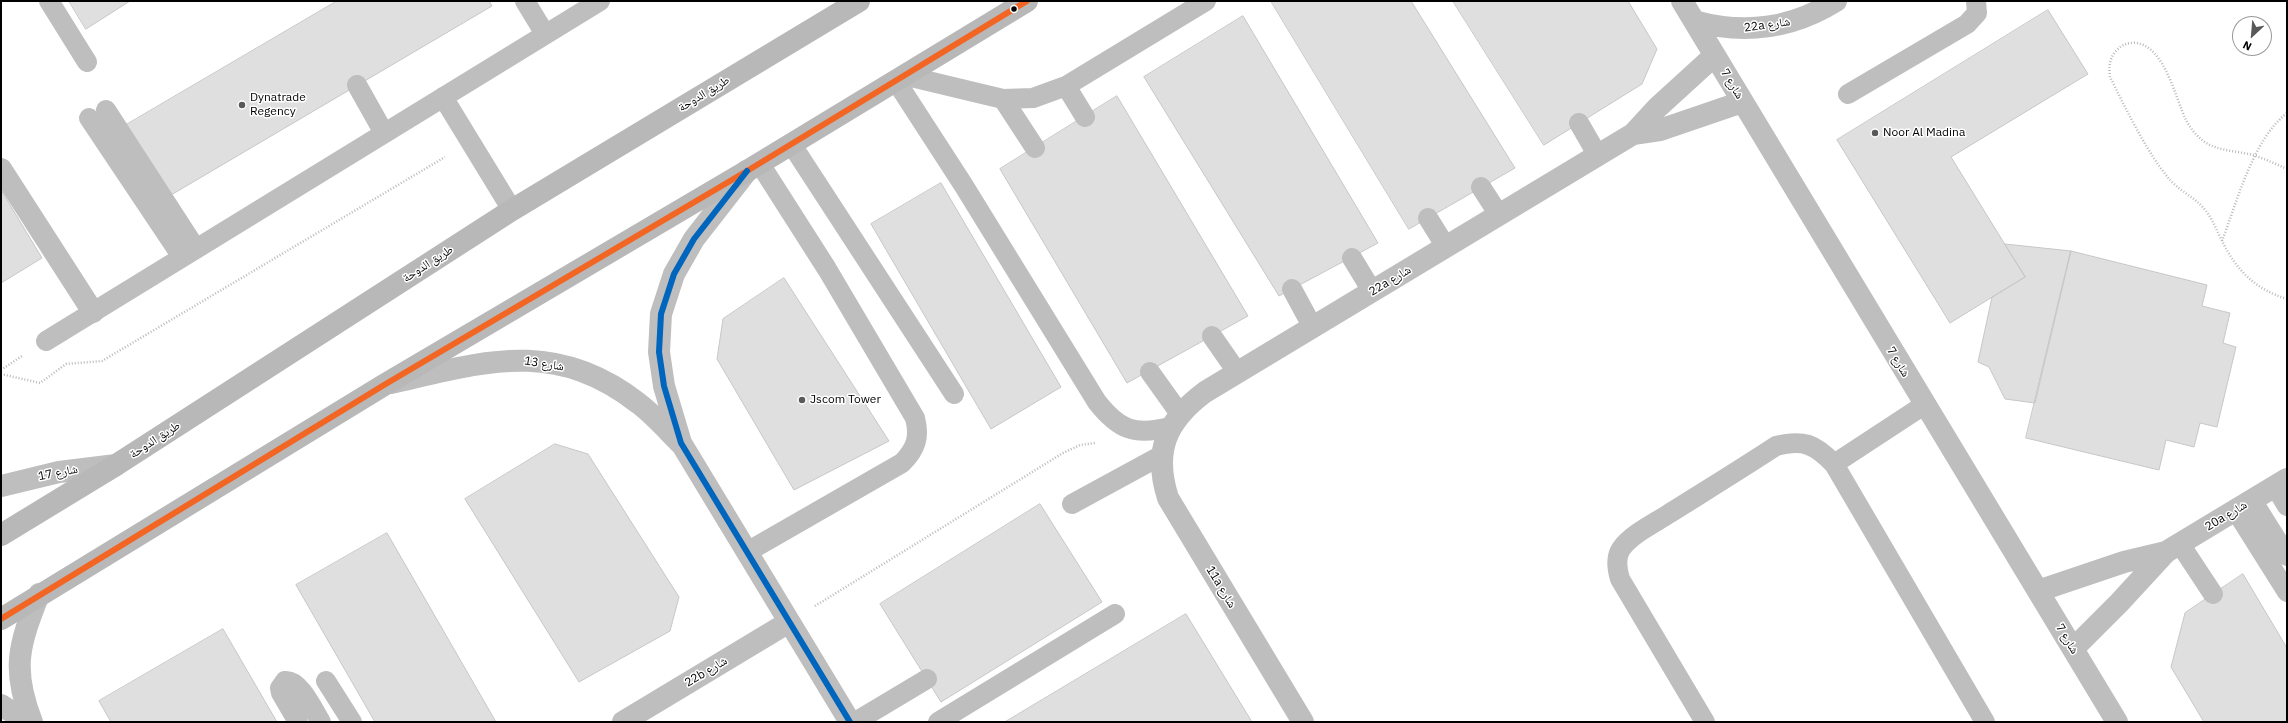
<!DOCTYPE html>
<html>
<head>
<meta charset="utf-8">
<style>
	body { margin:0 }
	#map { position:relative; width:2288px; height:723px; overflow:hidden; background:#fff; font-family:"IBM Plex Sans",sans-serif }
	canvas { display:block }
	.frame { position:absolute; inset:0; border:2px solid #000; pointer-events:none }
	.north { position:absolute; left:2232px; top:16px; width:40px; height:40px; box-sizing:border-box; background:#fff; border:1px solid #999; border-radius:50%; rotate:206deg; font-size:11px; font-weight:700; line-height:16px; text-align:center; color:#000 }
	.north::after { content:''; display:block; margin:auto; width:14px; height:18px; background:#595959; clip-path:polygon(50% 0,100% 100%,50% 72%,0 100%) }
</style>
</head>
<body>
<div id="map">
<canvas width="2288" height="723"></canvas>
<div class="frame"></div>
<div class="north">N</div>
</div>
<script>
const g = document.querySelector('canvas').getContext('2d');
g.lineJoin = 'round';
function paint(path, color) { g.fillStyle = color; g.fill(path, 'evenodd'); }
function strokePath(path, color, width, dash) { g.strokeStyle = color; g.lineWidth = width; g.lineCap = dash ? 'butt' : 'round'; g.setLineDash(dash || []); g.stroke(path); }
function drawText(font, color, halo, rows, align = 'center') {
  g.font = font + ' "IBM Plex Sans","Noto Naskh Arabic",sans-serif'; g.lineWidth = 3; g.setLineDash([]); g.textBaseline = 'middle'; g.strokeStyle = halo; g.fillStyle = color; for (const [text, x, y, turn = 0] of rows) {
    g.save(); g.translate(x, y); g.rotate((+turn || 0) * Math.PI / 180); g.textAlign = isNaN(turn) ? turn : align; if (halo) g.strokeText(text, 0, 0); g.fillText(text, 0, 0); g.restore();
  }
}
const building = new Path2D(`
	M69,1H130L86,29Z
	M337,1H489L492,6L171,195L126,125Z
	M1271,1H1411L1515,168L1409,229Z
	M1453,1H1628L1657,49L1642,84L1544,145Z
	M2048,10L2088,74L1951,157L2025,277L1950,323L1837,140Z
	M1243,16L1378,243L1279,296L1144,77Z
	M1117,96L1248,316L1127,383L1000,169Z
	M941,183L1061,387L991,429L871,224Z
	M1,190L42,258L1,283Z
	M2005,244L2071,251L2035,403L2005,399L1989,367L1978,362L1992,297L2025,277Z
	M2071,251L2207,285L2202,306L2230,313L2223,343L2236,347L2217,427L2200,423L2194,447L2166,440L2159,470L2026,438Z
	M784,278L889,441L794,490L717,359L723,319Z
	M555,444L588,454L679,597L670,631L579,682L465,499Z
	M1040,504L1102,602L941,702L880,604Z
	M387,533L496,722H375L296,585Z
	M2243,574L2287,648V722H2204L2171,667L2185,613Z
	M1186,614L1252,722H1005Z
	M223,629L277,722H111L99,701Z`);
paint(building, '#dfdfdf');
strokePath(building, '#c7c7c7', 1);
strokePath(new Path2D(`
	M2287,169C2276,164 2265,159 2253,155C2237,151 2217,151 2203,141C2196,135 2190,128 2186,120C2175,97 2165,48 2137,43C2128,42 2121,45 2115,52C2109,60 2109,68 2110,77C2126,109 2147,153 2170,180C2181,192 2195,197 2206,211C2213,220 2217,231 2222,241C2237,271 2255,289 2287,299
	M2222,241C2237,202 2253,139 2287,113
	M1,370L22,356
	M1,374L40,383L66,364L102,361L445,157
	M815,606L1063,453L1080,445L1095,443`), '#b9b9b9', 2.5, [1, 2]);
strokePath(new Path2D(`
	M49,1L87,62
	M525,1L545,34
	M907,76L1003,99L1033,98L1066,86L1206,1
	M896,81L964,186L1097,402C1119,430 1135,436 1170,427
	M357,85L384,133
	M1066,86L1085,117
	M1848,94L1967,24L1977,13L1976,1
	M443,97L512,210
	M1003,99L1035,148
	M106,110L196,249
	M89,118L182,257
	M1579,123L1598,156
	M792,145L954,394
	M1481,187L1499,215
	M1428,218L1446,247
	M1352,258L1372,291
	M1292,289L1312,326
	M1212,336L1237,372
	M46,341L600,1
	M1150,372L1180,414
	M1834,464L1924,405
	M2275,486L2287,506
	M2252,500L2287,556
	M1072,504L1162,455
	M2236,511L2287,592
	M2180,544L2213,594
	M747,552L902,463C916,449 920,437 915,418L827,269L760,164
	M326,681L352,722
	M298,722L281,693L280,688L285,681C300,679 314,711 321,722
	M855,722L927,679
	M938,722L1115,614
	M1705,722L1620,579C1617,569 1615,558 1621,549C1631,534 1655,523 1670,513C1705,491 1741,469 1776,446C1803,439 1815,444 1834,464L1985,722`), '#bebebe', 20);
strokePath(new Path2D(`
	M1682,1L2117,722
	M1694,21C1745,35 1791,29 1836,1
	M1633,134L1660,130L1742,102
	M1,169L93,312
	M747,171L694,239L674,274L661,314L659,352L664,386L681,443L850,722
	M391,383C484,362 554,338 638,403C653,414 666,429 680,443
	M1,486L59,472L116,465
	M2038,591L2124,562L2166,552L2287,479
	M2073,649L2119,603L2166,552
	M1,705L27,722
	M32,722C11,669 19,645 39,594
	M623,722L789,622
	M1303,722L1168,498C1153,451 1166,421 1205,392L1633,134L1657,108L1714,56`), '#bebebe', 22);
strokePath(new Path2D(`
	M1,535L116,465L512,210L859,1
	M1,619L384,385L747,171L1027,1`), '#b8b8b8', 22);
strokePath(new Path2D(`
	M1,619L384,385L747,171L1027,1`), '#f26522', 6);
strokePath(new Path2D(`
	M747,171L694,239L674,274L661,314L659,352L664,386L681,443L850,722`), '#0065bd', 6);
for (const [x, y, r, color] of [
	[1014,9,3.5,"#000"],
	[242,105,4,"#595959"],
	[1875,133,4,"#595959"],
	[802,400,4,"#595959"]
]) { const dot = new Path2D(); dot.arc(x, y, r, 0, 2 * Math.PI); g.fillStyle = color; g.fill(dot); strokePath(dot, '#fff', 1.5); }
drawText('12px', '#000', '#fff', [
	["22a شارع",1767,25,-8],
	["شارع 7",1732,84,59],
	["طريق الدوحة",704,94,-31],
	["طريق الدوحة",428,264,-33],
	["22a شارع",1390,281,-31],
	["شارع 7",1898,362,59],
	["شارع 13",544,364,9],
	["طريق الدوحة",155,440,-33],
	["شارع 17",58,473,-11],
	["20a شارع",2226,516,-31],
	["11a شارع",1221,587,59],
	["شارع 7",2067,639,59],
	["22b شارع",706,672,-31]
]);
drawText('12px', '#000', '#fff', [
	["Dynatrade",250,98],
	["Regency",250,112],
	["Noor Al Madina",1883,133],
	["Jscom Tower",810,400]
], 'left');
</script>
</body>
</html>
